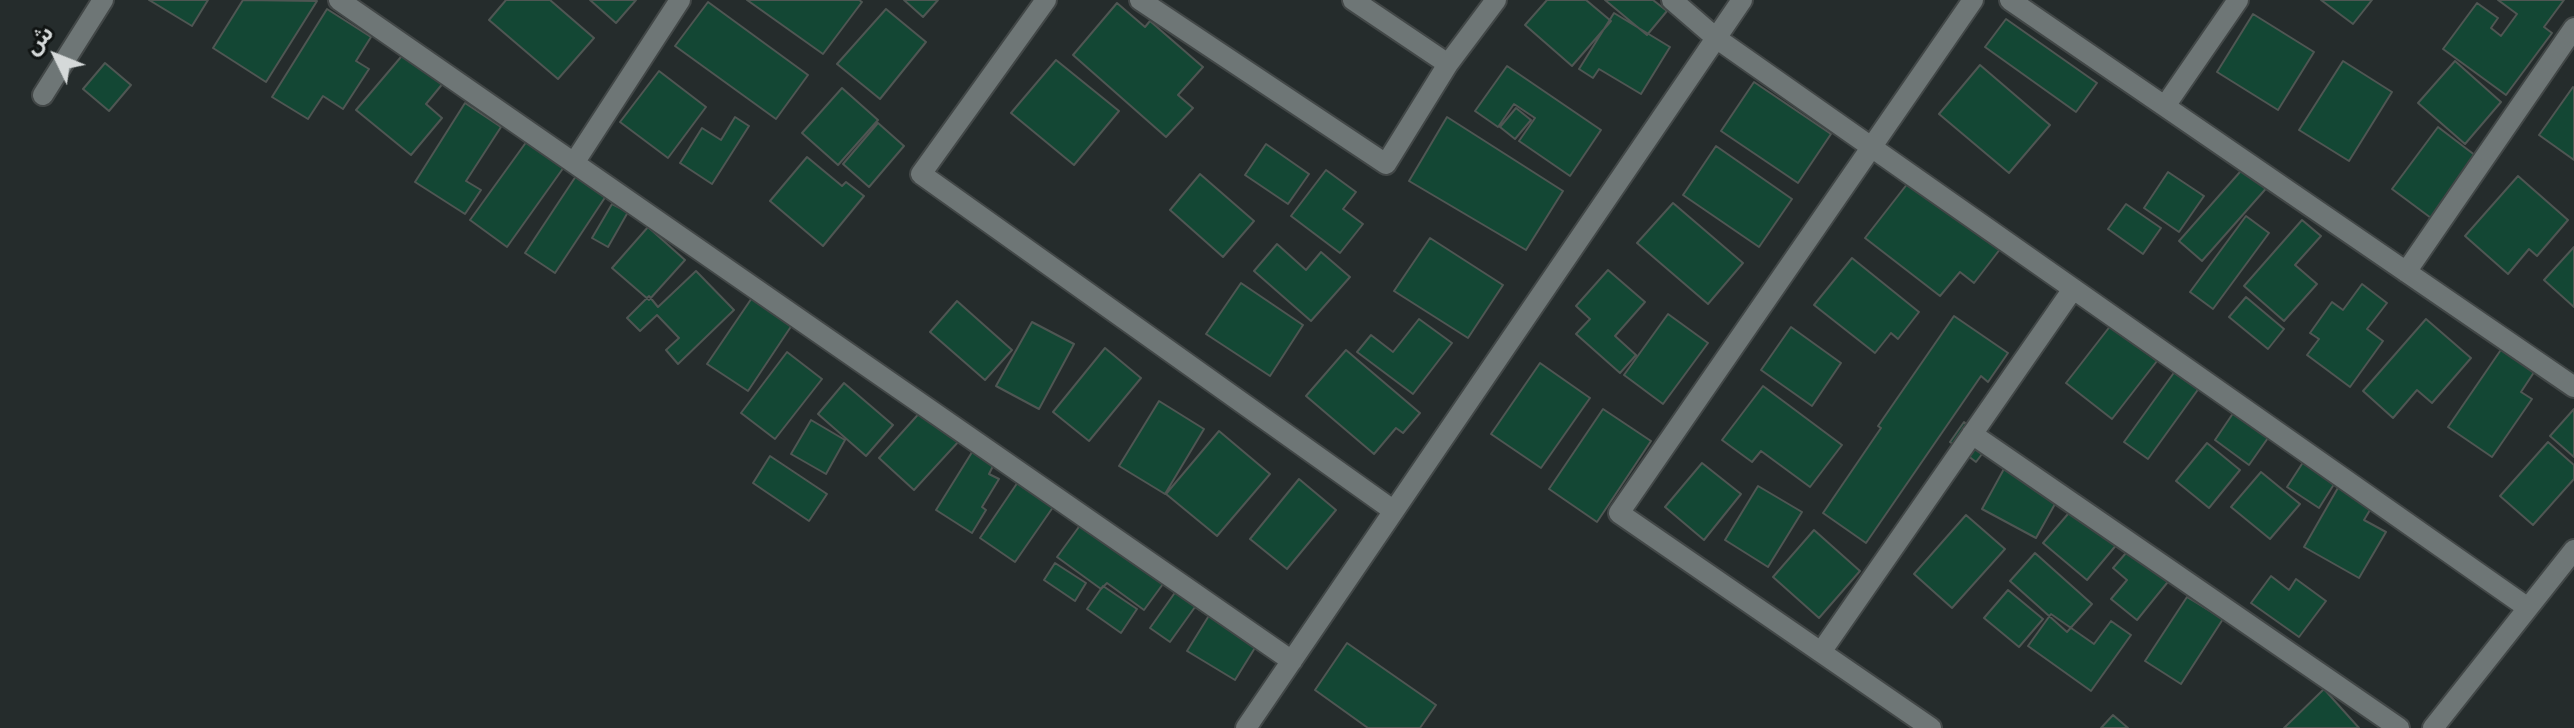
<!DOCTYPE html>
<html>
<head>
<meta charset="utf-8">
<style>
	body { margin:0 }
	#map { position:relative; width:2574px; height:728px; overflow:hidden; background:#252c2c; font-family:Quicksand,"Noto Sans Arabic",sans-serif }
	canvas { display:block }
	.north { position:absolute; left:16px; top:16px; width:80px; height:80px; -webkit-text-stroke:6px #101413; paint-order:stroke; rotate:313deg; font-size:22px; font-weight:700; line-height:32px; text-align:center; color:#d5d9d9 }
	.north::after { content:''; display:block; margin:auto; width:28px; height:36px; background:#d5d9d9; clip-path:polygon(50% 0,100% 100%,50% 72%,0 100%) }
</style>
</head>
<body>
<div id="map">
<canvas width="2574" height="728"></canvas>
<div class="north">ش</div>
</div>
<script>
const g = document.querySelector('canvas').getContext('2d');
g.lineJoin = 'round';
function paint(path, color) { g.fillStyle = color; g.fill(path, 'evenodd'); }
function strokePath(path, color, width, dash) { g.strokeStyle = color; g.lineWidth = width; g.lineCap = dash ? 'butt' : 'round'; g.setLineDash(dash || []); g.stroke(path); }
const building = new Path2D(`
	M149,0H208L192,26Z
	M243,0L317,1L266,82L213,48Z
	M506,0H550L594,38L558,79L489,20Z
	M590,0H636L616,23Z
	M747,0H859L862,2L823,54Z
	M904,0H938L923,17Z
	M1547,0H1586L1611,21L1572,66L1525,25Z
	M1605,0H1653L1667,11L1647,35Z
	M2321,0H2372L2353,24Z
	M2498,0H2564L2544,27L2552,33L2506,95L2443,49L2477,3L2498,18L2491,28L2501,36L2517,14Z
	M708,2L808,75L776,119L675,46Z
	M1117,3L1145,27L1150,21L1203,67L1178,95L1193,108L1166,137L1073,55Z
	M327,9L371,37L356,61L369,69L343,109L323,96L308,119L272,97Z
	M886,9L926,42L880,99L837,64Z
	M1614,13L1670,47L1641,94L1599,69L1593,78L1579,69Z
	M2253,14L2314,52L2278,110L2217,72Z
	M2006,19L2097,83L2076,112L1985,47Z
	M406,51L444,82L426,104L442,118L411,155L356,110Z
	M1056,60L1119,111L1074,165L1011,113Z
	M2343,61L2392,92L2349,161L2299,130Z
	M2455,61L2501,102L2465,144L2418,103Z
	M105,63L131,85L109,111L83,89Z
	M1980,65L2050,125L2009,173L1939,114Z
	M1507,66L1601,130L1570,176L1519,141L1535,118L1514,104L1498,127L1475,111Z
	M659,71L706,107L668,158L620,122Z
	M1754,82L1831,134L1798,183L1721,131Z
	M2573,87L2574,88V160L2539,135Z
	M842,88L878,120L838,165L802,133Z
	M465,103L501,127L466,181L481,190L465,214L415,182Z
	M1516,108L1531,120L1515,139L1500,127Z
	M735,117L749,126L712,184L680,163L702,128L721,140Z
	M1447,117L1563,191L1526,250L1409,181Z
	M878,123L904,146L869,187L843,164Z
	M2438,127L2476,156L2431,218L2392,189Z
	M527,141L564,167L507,247L470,220Z
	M1266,144L1309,174L1288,204L1245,175Z
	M1716,146L1792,199L1759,247L1683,195Z
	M807,157L842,186L846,182L864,196L823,246L770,201Z
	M2247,164L2270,184L2202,261L2179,241Z
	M1326,170L1356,192L1343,209L1363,224L1340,253L1291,216Z
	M2168,172L2204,196L2179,232L2144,208Z
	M578,173L608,193L555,273L525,253Z
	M1200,174L1254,221L1223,257L1170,210Z
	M1915,174L2004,244L1974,283L1960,272L1940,296L1865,238Z
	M2518,176L2568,220L2537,256L2529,249L2508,274L2465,236Z
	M1673,203L1743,263L1708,304L1637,243Z
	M612,204L628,212L608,247L592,238Z
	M2126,204L2161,228L2143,254L2108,229Z
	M2246,216L2269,233L2213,309L2190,292Z
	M2302,220L2321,236L2295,265L2317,284L2284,321L2244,286Z
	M648,227L685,260L649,300L612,268Z
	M1430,238L1503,285L1468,338L1394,291Z
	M1277,244L1306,270L1321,252L1350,277L1311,321L1254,271Z
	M2574,247V307L2544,280Z
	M1852,258L1919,312L1898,339L1891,333L1875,353L1814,305Z
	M1608,270L1645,302L1615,336L1636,355L1620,373L1576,334L1590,319L1576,306Z
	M696,271L734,310L678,364L666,350L679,338L657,315L640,331L627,318L649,296L658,307Z
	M1241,283L1303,325L1270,376L1206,334Z
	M2362,284L2387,303L2367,329L2383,341L2350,387L2307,355L2319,339L2310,333L2332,302L2343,310Z
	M758,289L798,316L748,391L707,364Z
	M2246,297L2284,329L2268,349L2229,317Z
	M957,301L1012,350L985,380L930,332Z
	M1668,314L1708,343L1663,404L1624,375Z
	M1954,316L2008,353L1988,382L1981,376L1866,543L1823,513L1881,428L1878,426Z
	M1419,319L1452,343L1413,394L1357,352L1371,335L1393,352Z
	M2426,319L2471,358L2432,403L2417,390L2393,418L2363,391Z
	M1032,322L1074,344L1039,409L996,386Z
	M2111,325L2157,361L2112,419L2066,383Z
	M1791,327L1841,363L1812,406L1761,370Z
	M2509,338L2542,360L2521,392L2532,399L2492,457L2448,427Z
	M1105,348L1141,378L1089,441L1053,412Z
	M1346,350L1420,413L1403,433L1396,428L1374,454L1306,396Z
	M787,352L822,379L775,439L741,413Z
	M1540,363L1590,398L1541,468L1491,434Z
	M2178,367L2202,384L2148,459L2124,442Z
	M844,383L893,425L866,456L818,414Z
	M1763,386L1842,445L1810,487L1761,451L1752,462L1722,440Z
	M1159,401L1204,429L1165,494L1119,466Z
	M2240,403L2275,428L2249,465L2215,440Z
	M923,409L959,441L914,490L879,458Z
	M1603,409L1651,441L1597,522L1549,489Z
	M2574,409V457L2550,436Z
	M811,420L845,440L826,474L791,454Z
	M1964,422L1991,442L1976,462L1950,442Z
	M1219,431L1270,474L1217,536L1166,494Z
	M2548,442L2574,465V479L2533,525L2500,496Z
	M2207,443L2240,470L2209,508L2176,481Z
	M974,449L995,462L989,474L999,479L982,507L986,510L972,533L936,510Z
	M2311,450L2343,470L2319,508L2287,487Z
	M770,456L827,494L809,521L753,483Z
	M2011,456L2065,486L2036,538L1982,509Z
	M1702,463L1741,494L1704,540L1665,507Z
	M2261,472L2300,504L2270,539L2231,507Z
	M1022,476L1058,500L1015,562L980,538Z
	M1299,479L1336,510L1287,569L1250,539Z
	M1758,486L1802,512L1768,567L1725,540Z
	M2339,486L2373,505L2364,520L2386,532L2359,578L2304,547Z
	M2080,500L2123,537L2087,580L2043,543Z
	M1089,513L1171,573L1144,610L1107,583L1101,589L1057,557Z
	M1966,515L2005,549L1952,608L1914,574Z
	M1814,530L1860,571L1819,618L1773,577Z
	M2132,546L2171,578L2137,620L2111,599L2127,580L2113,568Z
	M2035,553L2092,604L2067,632L2010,581Z
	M1055,563L1086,583L1075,601L1044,580Z
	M2271,576L2289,590L2296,579L2326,601L2299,637L2251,603Z
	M1181,584L1213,606L1207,615L1195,607L1170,642L1150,628Z
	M1103,586L1137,609L1121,633L1087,609Z
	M2008,590L2043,619L2019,647L1984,618Z
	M2187,597L2223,619L2181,684L2145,661Z
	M1218,601L1266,630L1235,680L1187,651Z
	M2051,614L2094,644L2111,621L2131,635L2091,691L2028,646Z
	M1347,643L1436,705L1420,728H1368L1315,690Z
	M2324,689L2359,728H2284Z
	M2113,715L2128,728H2101Z`);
paint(building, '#134734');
strokePath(building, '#4f5653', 2);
const street = new Path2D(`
	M339,0L1292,661
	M1046,0L921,174L1394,511
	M1140,0L1386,164L1448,64L1496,0
	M1353,0L1448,64
	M1672,0L1716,38L2528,608
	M2010,0L2574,387
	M43,95L103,0
	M2165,106L2238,0
	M574,163L680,0
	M2406,272L2574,28
	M1972,434L2399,728
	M1821,652L2073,289
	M1246,728L1742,0
	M1931,728L1619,513L1973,0
	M2433,728L2574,550`);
strokePath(street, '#424747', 24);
strokePath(street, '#6e7676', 20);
</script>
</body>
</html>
